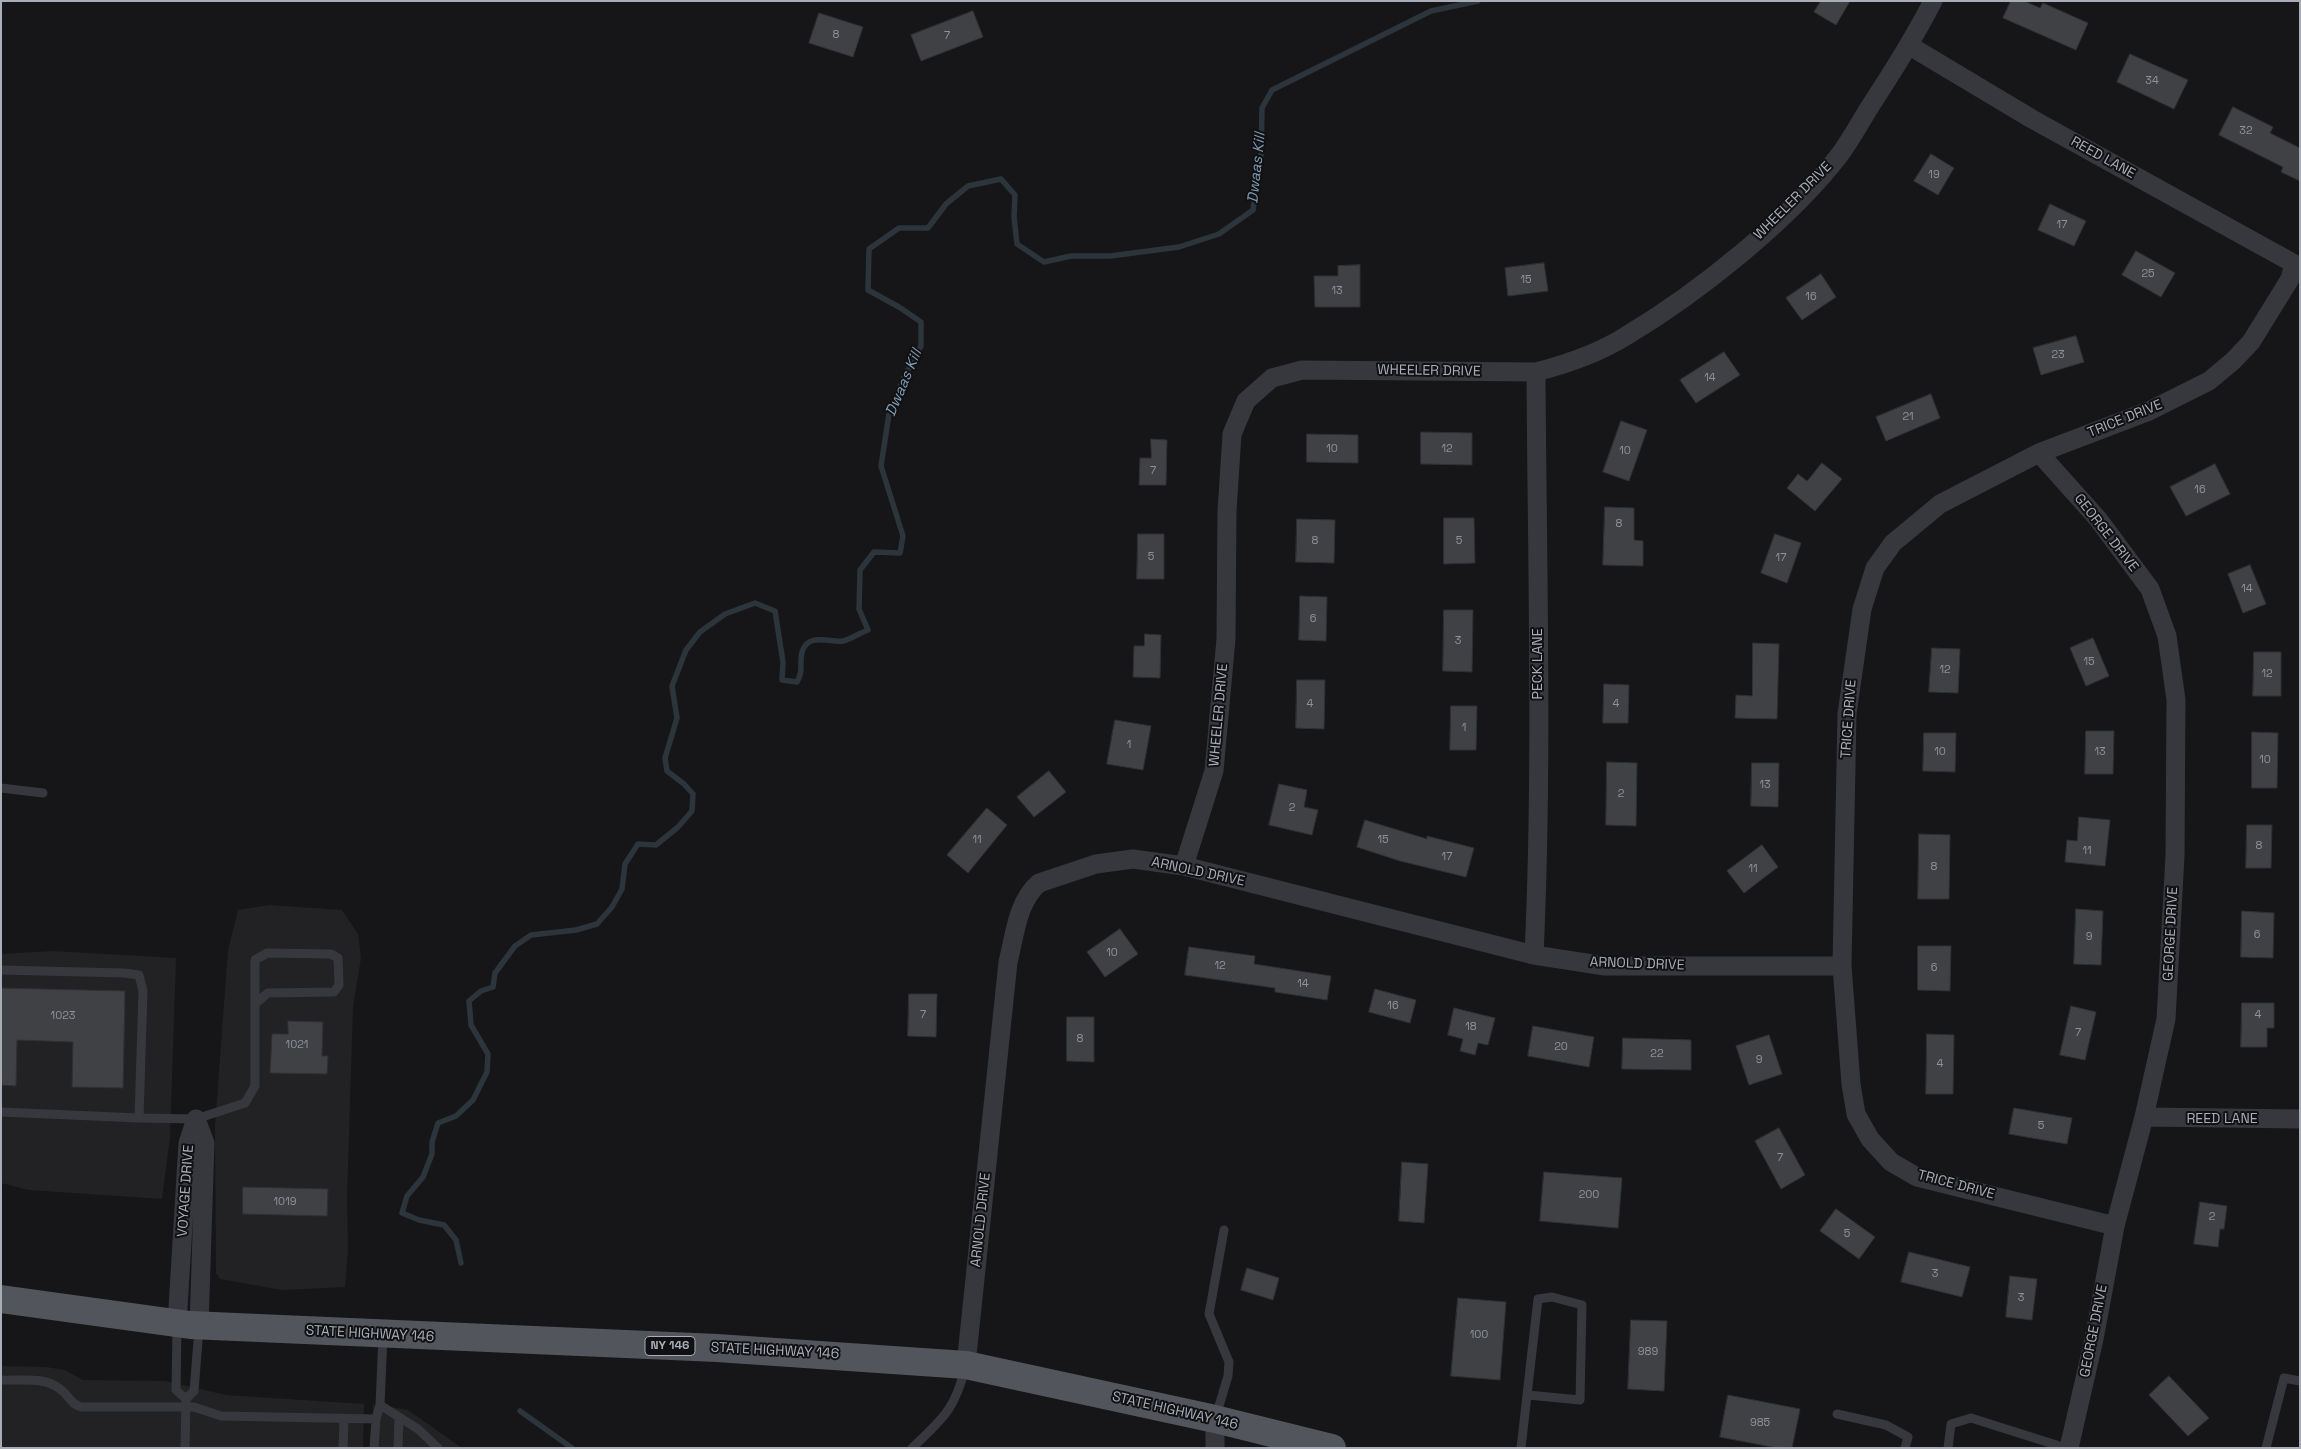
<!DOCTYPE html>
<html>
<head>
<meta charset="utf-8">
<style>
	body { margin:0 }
	#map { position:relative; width:2301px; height:1449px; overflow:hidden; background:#161618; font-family:"Space Grotesk",sans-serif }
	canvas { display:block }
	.frame { position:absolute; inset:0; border:2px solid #a8adb8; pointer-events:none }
</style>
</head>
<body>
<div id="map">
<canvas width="2301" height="1449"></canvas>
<div class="frame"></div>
</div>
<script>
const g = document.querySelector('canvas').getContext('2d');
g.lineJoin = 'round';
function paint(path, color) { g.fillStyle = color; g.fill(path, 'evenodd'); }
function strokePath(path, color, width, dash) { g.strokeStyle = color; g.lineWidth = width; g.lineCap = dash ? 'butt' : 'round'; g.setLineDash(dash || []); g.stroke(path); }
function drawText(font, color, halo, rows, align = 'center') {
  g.font = font + ' "Space Grotesk",sans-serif'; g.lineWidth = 4; g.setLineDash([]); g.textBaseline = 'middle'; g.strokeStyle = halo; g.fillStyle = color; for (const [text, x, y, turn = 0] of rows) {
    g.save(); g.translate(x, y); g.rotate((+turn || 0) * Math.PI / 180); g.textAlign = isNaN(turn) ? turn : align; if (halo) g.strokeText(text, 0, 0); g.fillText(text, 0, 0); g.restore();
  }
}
paint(new Path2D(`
	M269,905L342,910L358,934L361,958L353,1007L347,1198L348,1249L345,1287L282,1290L220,1279L216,1273L215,1126L228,950L238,910Z
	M53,951L176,958L170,1138L162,1199L29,1190L1,1183V954Z
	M1,1366L46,1367L65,1370L83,1380L165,1381L226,1395L364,1404L363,1448H1Z
	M373,1404L408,1410L462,1448H372Z`), '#222225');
strokePath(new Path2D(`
	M461,1263L456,1240L444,1225L419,1220L402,1213L407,1196L423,1177L432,1154V1142L438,1123L456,1116L473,1100L487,1072L488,1054L471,1025L469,1001L481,991L493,987L495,973L515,946L531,935L576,930L597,924L612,907L622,889L625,864L638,844L656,845L678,827L692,811L693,794L684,784L667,771L665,758L677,718L672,686L686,650L700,632L725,614L755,603L775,611L783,662L782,680L797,682C804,670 799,664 802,652C808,632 830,643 843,641C851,639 860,633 868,630L859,609L860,570L874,552L900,553L903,536L881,466L889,414L904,377L921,346V322L899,307L868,290L869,249L899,228H928L946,204L968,186L1001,179L1015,195L1014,217L1017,244L1044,262L1071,256H1110L1179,247L1219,234L1253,210L1261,155L1262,108L1272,90L1431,11L1478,1
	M520,1411L572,1448`), '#2c353c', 5.5);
const building = new Path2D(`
	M1821,1H1850L1836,25L1814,12Z
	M2011,1H2024L2040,8L2043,3L2088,23L2076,50L2003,18Z
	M973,11L983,37L921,61L911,35Z
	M819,13L863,27L853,57L809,43Z
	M2130,54L2188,80L2174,109L2117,82Z
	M2233,107L2273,127L2270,133L2300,148V181L2281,172L2283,167L2219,135Z
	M1931,154L1954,168L1938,195L1914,181Z
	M2050,204L2086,221L2074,246L2038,230Z
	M2136,251L2175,273L2161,297L2122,275Z
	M1544,263L1548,291L1508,296L1505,268Z
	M1360,265V307H1315L1314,276H1338V266Z
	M1821,274L1836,297L1802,320L1786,298Z
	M2076,336L2084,362L2041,375L2033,348Z
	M1724,352L1740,375L1696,403L1680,380Z
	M1931,394L1940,418L1886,441L1876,417Z
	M1621,421L1647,430L1629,481L1603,472Z
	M1421,432L1472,433V465L1421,464Z
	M1307,434L1358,435V463L1307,462Z
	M1151,439L1167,440L1166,485H1139L1140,458H1151Z
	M1822,463L1842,479L1815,511L1787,488L1798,474L1807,481Z
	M2215,464L2230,494L2186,516L2170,487Z
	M1605,507L1634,508V540L1643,541V566L1603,565Z
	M1444,518H1474L1475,563L1444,564Z
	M1297,519L1335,520L1334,563L1296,562Z
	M1138,534H1164V579H1137Z
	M1775,534L1801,543L1787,583L1761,573Z
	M2250,565L2266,604L2243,613L2228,574Z
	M1300,596L1327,597L1326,641L1299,640Z
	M1444,610H1473L1472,672L1443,671Z
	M1145,634L1161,635L1160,678L1133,677L1134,646H1144Z
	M2093,638L2109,676L2086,686L2070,648Z
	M1753,643L1779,644L1777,719L1735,718L1736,695L1752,696Z
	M1932,648L1960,649L1958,693L1929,692Z
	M2254,652H2281V696H2253Z
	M1297,680H1325L1324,729L1296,728Z
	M1604,684L1629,685L1628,723H1603Z
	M1451,706H1477L1476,750H1450Z
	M1115,720L1151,726L1143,770L1107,764Z
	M2086,731H2114L2113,774H2085Z
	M2252,732L2278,733L2277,788H2252Z
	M1924,733H1956L1955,772L1923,771Z
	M1607,762L1637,763L1636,826L1606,825Z
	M1752,763H1779L1778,807L1751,806Z
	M1049,771L1066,792L1034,817L1017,797Z
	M1279,784L1307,790L1304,807L1318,810L1312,835L1269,825Z
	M987,808L1007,825L968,873L947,855Z
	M2079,817L2110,820L2105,866L2065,862L2067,840L2077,841Z
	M1365,820L1427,839V836L1474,848L1466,877L1400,861L1357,847Z
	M2247,825H2272L2271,868H2246Z
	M1919,834L1950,835L1949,899H1918Z
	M1762,845L1778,867L1744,893L1727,871Z
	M2076,909L2103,911L2101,965L2074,964Z
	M2242,911L2274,913L2273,958L2241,957Z
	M1120,929L1138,954L1105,977L1087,952Z
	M1918,946H1951L1950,991L1918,990Z
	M1189,947L1255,956L1254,964L1331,976L1327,1000L1275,992V988L1185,975Z
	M1,988L125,991L123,1088L72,1087L73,1042L17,1040L16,1086L1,1085Z
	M1375,989L1416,1000L1410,1023L1369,1012Z
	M909,994H937L936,1037L908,1036Z
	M2242,1003H2274V1028H2267V1047H2241Z
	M2071,1006L2096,1012L2085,1060L2060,1055Z
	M1454,1008L1495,1018L1488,1045L1478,1043L1475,1055L1460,1051L1463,1039L1448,1035Z
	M1067,1017H1094V1062L1067,1061Z
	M288,1021L323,1022L322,1056H328L327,1074L270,1073L272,1034H288Z
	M1533,1026L1594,1037L1589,1067L1528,1056Z
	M1927,1034L1954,1035L1953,1094H1926Z
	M1769,1035L1782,1074L1749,1085L1736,1046Z
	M1623,1038L1691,1040V1070L1622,1069Z
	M2014,1108L2072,1118L2067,1144L2009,1134Z
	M1779,1128L1805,1175L1781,1189L1755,1141Z
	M1402,1162L1428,1164L1424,1223L1399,1221Z
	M1544,1172L1622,1178L1618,1228L1540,1221Z
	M243,1187L328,1189L327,1216L243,1214Z
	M2200,1202L2227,1206L2224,1229H2220L2218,1247L2194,1244Z
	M1836,1209L1875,1237L1859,1259L1820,1231Z
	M1909,1252L1970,1267L1962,1297L1901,1282Z
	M1247,1268L1279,1278L1273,1300L1241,1290Z
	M2010,1276L2037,1279L2032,1320L2006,1317Z
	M1458,1298L1506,1302L1500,1380L1451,1376Z
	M1631,1320L1667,1321L1664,1391L1628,1389Z
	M2169,1376L2209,1418L2188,1436L2149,1395Z
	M1728,1395L1800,1409L1792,1448H1777L1720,1437Z`);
paint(building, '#404145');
strokePath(building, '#303034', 1);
strokePath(new Path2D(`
	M1,788L43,793
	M1,970L124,973L139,975L143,991L139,1118
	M1,1112L139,1118L196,1119L245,1103L255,1086V960L267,953L331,954L338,958L339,985L334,992L268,993L256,1003
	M177,1326L176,1390L186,1399
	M1,1380C21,1381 44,1376 60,1389C69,1395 70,1404 81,1407H194L221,1416L376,1419L380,1405L383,1336
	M380,1405L418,1429L438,1448
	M1837,1414L1886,1425L1908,1437L1905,1448
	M1216,1416L1228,1376L1229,1362L1209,1314L1224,1230
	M185,1448L186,1399L194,1391L199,1328
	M343,1448L344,1419
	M374,1448L376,1419
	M398,1448L399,1419
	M912,1448C942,1419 955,1410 965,1368
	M1521,1448L1538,1299L1552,1297L1582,1305L1580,1400L1528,1395
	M1948,1448L1951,1424L1971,1418L2066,1448
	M2266,1448L2284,1378L2300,1381`), '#37383d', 9);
strokePath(new Path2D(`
	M1910,46L2032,119L2300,267
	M2039,453L2098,519L2150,589L2167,636L2176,700L2175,856L2166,1019L2144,1117L2115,1226L2094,1339L2069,1448
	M1184,866L1214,771L1226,639L1227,511L1232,434L1246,401L1272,378L1302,370L1536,372C1567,364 1599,353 1626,336C1698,293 1791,219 1841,153C1851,139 1860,123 1869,108C1892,73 1914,38 1933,1
	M1534,955C1543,761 1537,566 1536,372
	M2144,1117L2300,1119
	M196,1119L205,1143L199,1326
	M2115,1226L1917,1177L1891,1162L1870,1139L1856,1114L1851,1084L1842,966L1847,714L1862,609L1875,568L1893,543L1940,504L2039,453L2149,411L2209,381L2233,361L2251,342L2290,279L2294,264
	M177,1324L188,1143L196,1119
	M966,1365L1008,962C1015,935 1017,902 1039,883L1096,864L1133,859L1184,866L1534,955L1605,966H1842
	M1215,1419V1448`), '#37383d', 19);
strokePath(new Path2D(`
	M1,1299L190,1325L717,1348L966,1365L1215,1419L1332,1448`), '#53555c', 28);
drawText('11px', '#8e929b', null, [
	["8",836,35],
	["7",947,36],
	["34",2152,81],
	["32",2246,131],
	["19",1934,175],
	["17",2062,225],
	["25",2148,274],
	["15",1526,280],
	["13",1337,291],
	["16",1811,297],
	["23",2058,355],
	["14",1710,378],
	["21",1908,417],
	["10",1332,449],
	["12",1447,449],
	["10",1625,451],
	["7",1153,471],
	["16",2200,490],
	["8",1619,524],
	["8",1315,541],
	["5",1459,541],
	["5",1151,557],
	["17",1781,558],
	["14",2247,589],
	["6",1313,619],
	["3",1458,641],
	["15",2089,662],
	["12",1945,670],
	["12",2267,674],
	["4",1310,704],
	["4",1616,704],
	["1",1464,728],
	["1",1129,745],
	["10",1940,752],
	["13",2100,752],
	["10",2265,760],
	["13",1765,785],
	["2",1621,794],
	["2",1292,808],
	["11",977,840],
	["15",1383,840],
	["8",2259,846],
	["11",2087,851],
	["17",1447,857],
	["8",1934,867],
	["11",1753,869],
	["6",2257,935],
	["9",2089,937],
	["10",1112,953],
	["12",1220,966],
	["6",1934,968],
	["14",1303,984],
	["16",1393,1006],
	["7",923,1015],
	["4",2258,1015],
	["1023",63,1016],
	["18",1471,1027],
	["7",2078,1033],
	["8",1080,1039],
	["1021",297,1045],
	["20",1561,1047],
	["22",1657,1054],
	["9",1759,1060],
	["4",1940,1064],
	["5",2041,1126],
	["7",1780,1158],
	["200",1589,1195],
	["1019",285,1202],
	["2",2212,1217],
	["5",1847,1234],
	["3",1935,1274],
	["3",2021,1298],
	["100",1479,1335],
	["989",1648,1352],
	["985",1760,1423]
]);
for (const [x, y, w] of [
	[670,1346,50]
]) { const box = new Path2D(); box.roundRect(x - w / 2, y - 9.5, w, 19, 4); g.fillStyle = '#111113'; g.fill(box); strokePath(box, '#a8adb8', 1); }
drawText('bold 12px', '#a8adb8', null, [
	["NY 146",670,1346]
]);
drawText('14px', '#a8adb8', '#111113', [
	["REED LANE",2103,158,29],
	["WHEELER DRIVE",1793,201,-45],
	["WHEELER DRIVE",1429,371,1],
	["TRICE DRIVE",2125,419,-22],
	["GEORGE DRIVE",2106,533,52],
	["PECK LANE",1538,664,-90],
	["WHEELER DRIVE",1219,715,-85],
	["TRICE DRIVE",1849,719,-86],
	["ARNOLD DRIVE",1198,872,12],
	["GEORGE DRIVE",2171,934,-87],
	["ARNOLD DRIVE",1637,964,2],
	["REED LANE",2222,1119],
	["TRICE DRIVE",1956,1185,15],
	["VOYAGE DRIVE",186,1191,-86],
	["ARNOLD DRIVE",981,1220,-84],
	["GEORGE DRIVE",2094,1331,-79],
	["STATE HIGHWAY 146",370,1334,3],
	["STATE HIGHWAY 146",775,1351,3],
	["STATE HIGHWAY 146",1175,1411,13]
]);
drawText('italic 15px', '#7f9bb3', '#111113', [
	["Dwaas Kill",1257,168,-84],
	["Dwaas Kill",904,383,-67]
]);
</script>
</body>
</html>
